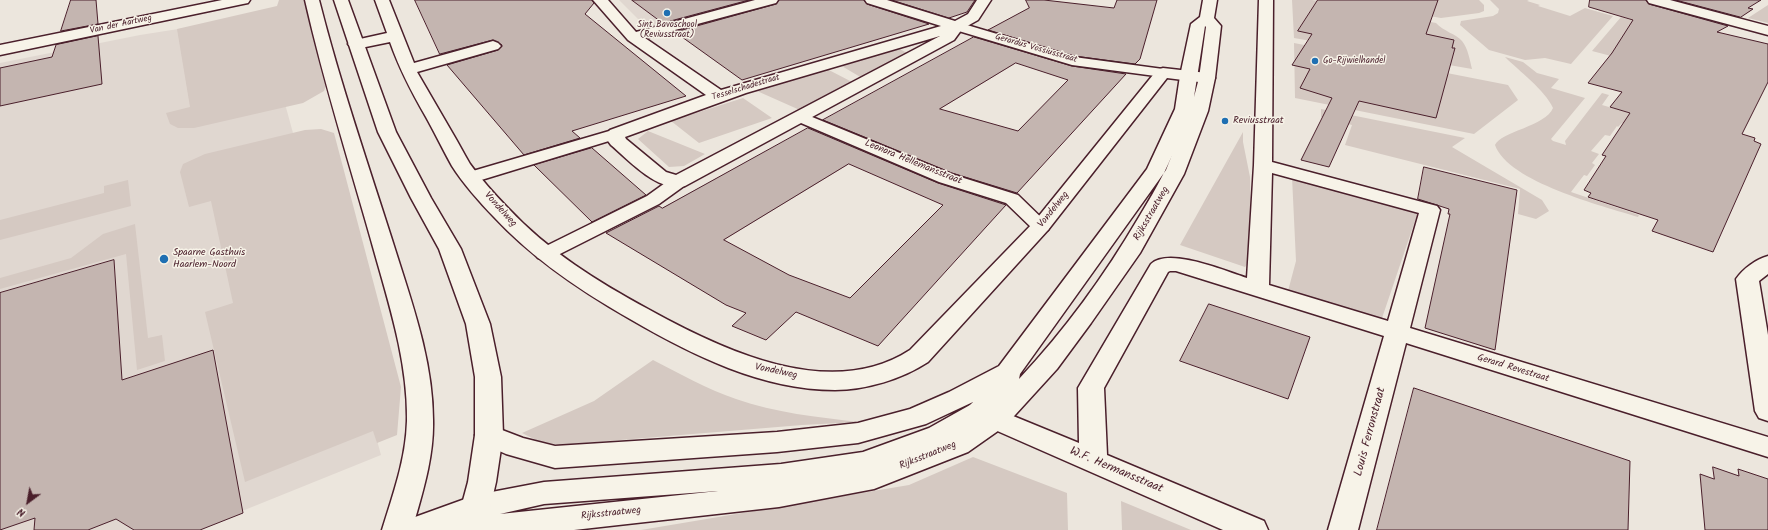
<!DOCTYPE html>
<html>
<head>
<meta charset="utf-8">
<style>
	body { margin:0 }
	#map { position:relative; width:1768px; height:530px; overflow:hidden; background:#ece6dd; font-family:Kalam,sans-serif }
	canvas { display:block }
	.north { position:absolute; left:8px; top:482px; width:40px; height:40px; -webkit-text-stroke:3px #f7f3e8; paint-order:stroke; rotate:212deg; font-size:11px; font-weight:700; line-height:16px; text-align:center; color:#4a1f2b }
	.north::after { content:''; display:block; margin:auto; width:14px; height:18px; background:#4a1f2b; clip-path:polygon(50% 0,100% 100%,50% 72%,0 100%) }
</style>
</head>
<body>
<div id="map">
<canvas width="1768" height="530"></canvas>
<div class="north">N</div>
</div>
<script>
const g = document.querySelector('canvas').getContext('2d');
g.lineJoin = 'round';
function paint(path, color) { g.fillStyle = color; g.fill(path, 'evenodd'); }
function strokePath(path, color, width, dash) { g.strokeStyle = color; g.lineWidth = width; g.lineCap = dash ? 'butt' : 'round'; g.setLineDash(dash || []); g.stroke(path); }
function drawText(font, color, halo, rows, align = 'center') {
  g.font = font + ' Kalam,sans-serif'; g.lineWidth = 3; g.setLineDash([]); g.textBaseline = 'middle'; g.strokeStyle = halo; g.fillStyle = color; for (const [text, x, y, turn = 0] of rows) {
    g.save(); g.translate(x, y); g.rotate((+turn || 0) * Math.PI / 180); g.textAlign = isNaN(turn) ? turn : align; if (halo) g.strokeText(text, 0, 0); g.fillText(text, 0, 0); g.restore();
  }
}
paint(new Path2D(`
	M619,0H758L646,27Z
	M261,16L381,455L195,530H0V63L140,35Z`), '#e0d7d0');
paint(new Path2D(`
	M279,0H304L327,83L324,91L303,103L194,128H178L170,124L166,113L190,107L177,29L277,6Z
	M1292,0H1312L1436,23C1443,31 1456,34 1462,41C1468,48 1470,61 1472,69L1294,38Z
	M1337,0H1479L1484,5V11L1479,13L1441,18Z
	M1490,0H1529L1527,1L1540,5L1538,6L1570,16L1585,8L1613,16L1571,64L1545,58L1525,60L1489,50L1460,25L1461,21L1493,16L1498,13L1499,9Z
	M1768,5V23L1748,18Z
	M1621,17L1698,40L1638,63L1592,51Z
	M1294,43L1508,85L1518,100L1474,134L1295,98Z
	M900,49L907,53L862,78L840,65Z
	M1505,57L1523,62L1537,73L1559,79L1551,88L1585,98L1551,139L1553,141L1566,145L1565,141L1602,93L1609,95L1602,105L1633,114L1625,124L1622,123L1618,127L1617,126L1610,136L1605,135L1591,151L1599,154L1592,163L1595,165L1587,176L1584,175L1571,192L1639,215L1638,217C1603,206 1508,182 1495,145C1500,132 1546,126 1553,108C1545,90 1519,71 1505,57Z
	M827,69L852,82L802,111L757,91Z
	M743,98L772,118L699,143L671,121Z
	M1321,109L1465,138L1452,147L1542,200L1549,211L1536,219L1518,214L1520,189L1345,145L1352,125L1321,117Z
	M321,129L334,133L401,387L397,435L377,443L373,431L245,482L205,312L233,303L211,201L189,207L180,172L183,164L205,154L305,130Z
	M648,131L705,154L684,166L669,167L638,139Z
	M1243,132V142L1250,177L1252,259L1245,267L1180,245Z
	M1292,177L1418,212L1381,321L1288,291L1296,261Z
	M128,180L131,206L0,240V220L104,193V186Z
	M135,224L148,338L162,335L165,361L137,370L126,254L0,289V278L71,258L103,234Z
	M653,360C680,374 707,389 736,399C775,413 818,417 859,422L802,425L560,445L538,441L522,433L594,401Z
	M973,457L1067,493L1068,530H641L909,485Z
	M1121,501L1191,530H1122Z`), '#d5c9c2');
const building = new Path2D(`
	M71,0H96L98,24L61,31Z
	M415,0H592L594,3L585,14L686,96L572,131L580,138L524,155L447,65L498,50L502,45L493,40L440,54Z
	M632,0H749L663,23Z
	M779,0H864L867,4L929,24L742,80L675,32L776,4Z
	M892,0H975L967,12L949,18Z
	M1026,0H1044L1114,8L1117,0H1157L1140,59L1135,64L1074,56L988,30L1029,8Z
	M1318,0H1438L1426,34L1454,40L1452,48H1455L1436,118L1359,101L1329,167L1301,160L1332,98L1300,88L1310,69L1292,65L1312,34L1298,31Z
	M1590,0H1646L1649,4L1728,26L1717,32L1768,44V82L1742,134L1755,138L1754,141L1761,144L1713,252L1652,231L1658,220L1588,197L1591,193L1584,190L1606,156L1602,155L1630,113L1610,107L1622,92L1588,83L1612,53L1633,20L1589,7Z
	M1676,0H1761L1748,8L1753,9L1741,17Z
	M98,36L102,84L0,106V68L52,57L56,45Z
	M974,37L1072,66L1126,74L1017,193L952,173L823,120ZM1016,63L1068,80L1018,131L940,109Z
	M808,128L938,183L1006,205L878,346L796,312L766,340L732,326L746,313L726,305L606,233L659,206L662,208ZM849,164L943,205L850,298L789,275L724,240Z
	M592,148L646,195L592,222L534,165Z
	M1424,167L1517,190L1495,350L1425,328L1450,214H1448L1449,209L1418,199Z
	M114,260L122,380L213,350L243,513L200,530H134L116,519L88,530H34L35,518L0,530V293Z
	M1209,304L1310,337L1288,399L1180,361Z
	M1414,388L1630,461L1628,530H1377Z
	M1713,467L1739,476L1738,469L1768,479V530H1705L1700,474L1714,479Z`);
paint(building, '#c4b5b0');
strokePath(building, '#4a1f2b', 1);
const pedestrian = new Path2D(`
	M957,22L1074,57L1163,69L1168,70L1170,73L1168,76L1163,77L1072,65L952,29L950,26L952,23Z
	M800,112L951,174L1018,195L1050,226L1048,230L1041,232L1034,230L1006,203L939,182L794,120L792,117L794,114Z
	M616,129L622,131L624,134L622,137L478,181L472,182L466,181L463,177L466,173Z
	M678,177L684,178L687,182L684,186L659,204L552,258L545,260L538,258L535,254L538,250L647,196L672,178Z`);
const minor = new Path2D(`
	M222,0H250L248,3L243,4L0,55V45Z
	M375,0H389L414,63L493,41L498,43L501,46L498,49L417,72C429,93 441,113 453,134C459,144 464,154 470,164C481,179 495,195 508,208C548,251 598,282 648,309C722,350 830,402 910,350L1034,222L1157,70L1163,68L1207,73L1213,75L1215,78L1213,81L1207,83L1167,78L1048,230L928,362C902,379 866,390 835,390C762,390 692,355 630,319C581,291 533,259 494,217C481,204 462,182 452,166C443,150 435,133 426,117C411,91 400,70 390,42L356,49L351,47L348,44L351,41L387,33Z
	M593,0H608L636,32L755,0H778L776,3L645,38L721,90L941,26L867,3L865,0H887L955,21L968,14L977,0H991L978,20L962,29L954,40L685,186C658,193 630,161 611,145L608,141L607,134L610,130L706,95L628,40ZM940,36L676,175L666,172L626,139L625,137L746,93Z
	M1259,0H1273L1272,162L1437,206L1440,210L1410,328L1768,437V457L1406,343L1358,530H1328L1384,336L1176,271H1170L1168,272L1104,388L1107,455L1264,521L1268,530H1223L970,419L966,412L970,405L979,402L1079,443L1078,388L1151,264C1169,247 1225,271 1247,278L1254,165ZM1272,173L1419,213L1388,321L1269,285Z
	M1768,256V274L1759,281L1768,335V421L1759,418L1755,411L1736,279C1743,269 1756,259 1768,256Z`);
const tertiary = new Path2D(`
	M1647,0H1670L1768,26V35L1649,3Z`);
const secondary = new Path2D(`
	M1203,0H1217L1214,18L1221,26L1215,78L1208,111L1184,174L1140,253L1091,323L1057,369L1005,426L968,452L874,489L779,507L574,530H400L404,521L476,495L544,482L781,464L863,452L929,428L970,405L973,402L926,424L858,443L777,452L555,468L506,454L479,442L475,435L479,428L489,425L523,438L555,446L777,432L858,423L910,409L949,392L999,366L1147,169L1175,109L1180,76L1191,24L1200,17ZM1205,26L1206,27L1199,78L1194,97ZM1172,155C1163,177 1151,197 1139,217C1105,275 1065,330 1019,379L1020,374L1166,170ZM718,491L500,514L544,504Z`);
const primary = new Path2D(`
	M305,0H319C340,83 368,164 394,246C412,303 433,361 433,420C434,458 422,494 412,530H382C393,494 406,459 407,421C408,362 389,304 373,247C350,165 324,84 305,0Z
	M334,0H348L396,132L431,198L461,249L490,324L501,377L503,435L496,482L485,530H455L468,482L475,435V377L466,324L439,249L411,198L378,132Z`);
strokePath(pedestrian, '#4a1f2b', 3);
strokePath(minor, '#4a1f2b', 3);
strokePath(tertiary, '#4a1f2b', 3);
strokePath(secondary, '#4a1f2b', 3);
strokePath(primary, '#4a1f2b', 3);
paint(pedestrian, '#f7f3e8');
paint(minor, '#f7f3e8');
paint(tertiary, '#f7f3e8');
paint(secondary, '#f7f3e8');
paint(primary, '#f7f3e8');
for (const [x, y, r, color] of [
	[667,13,4,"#1f6fb2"],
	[1315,61,4,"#1f6fb2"],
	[1225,121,4,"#1f6fb2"],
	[164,259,5,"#1f6fb2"]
]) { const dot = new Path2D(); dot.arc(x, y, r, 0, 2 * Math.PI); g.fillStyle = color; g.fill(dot); strokePath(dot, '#f7f3e8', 1.5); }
drawText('9px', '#4a1f2b', '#f7f3e8', [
	["Van der Aartweg",121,25,-12],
	["Gerardus Vossiusstraat",1036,49,16],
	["Tesselschadestraat",746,88,-17]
]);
drawText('9px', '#4a1f2b', '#f7f3e8', [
	["Sint Bavoschool",667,25],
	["(Reviusstraat)",667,35],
	["Go-Rijwielhandel",1323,61,"left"]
]);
drawText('10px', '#4a1f2b', '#f7f3e8', [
	["Reviusstraat",1233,121],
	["Spaarne Gasthuis",173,253],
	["Haarlem-Noord",173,265]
], 'left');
drawText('10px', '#4a1f2b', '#f7f3e8', [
	["Leonora Hellemansstraat",913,163,22],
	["Vondelweg",500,210,48],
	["Vondelweg",1054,210,-51],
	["Rijksstraatweg",1152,214,-60],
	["Gerard Revestraat",1513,369,17],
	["Vondelweg",776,372,12],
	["Rijksstraatweg",928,456,-22],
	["Rijksstraatweg",611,514,-6]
]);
drawText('12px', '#4a1f2b', '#f7f3e8', [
	["Louis Ferronstraat",1371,432,-75],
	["W.F. Hermansstraat",1116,471,23]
]);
</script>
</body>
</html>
